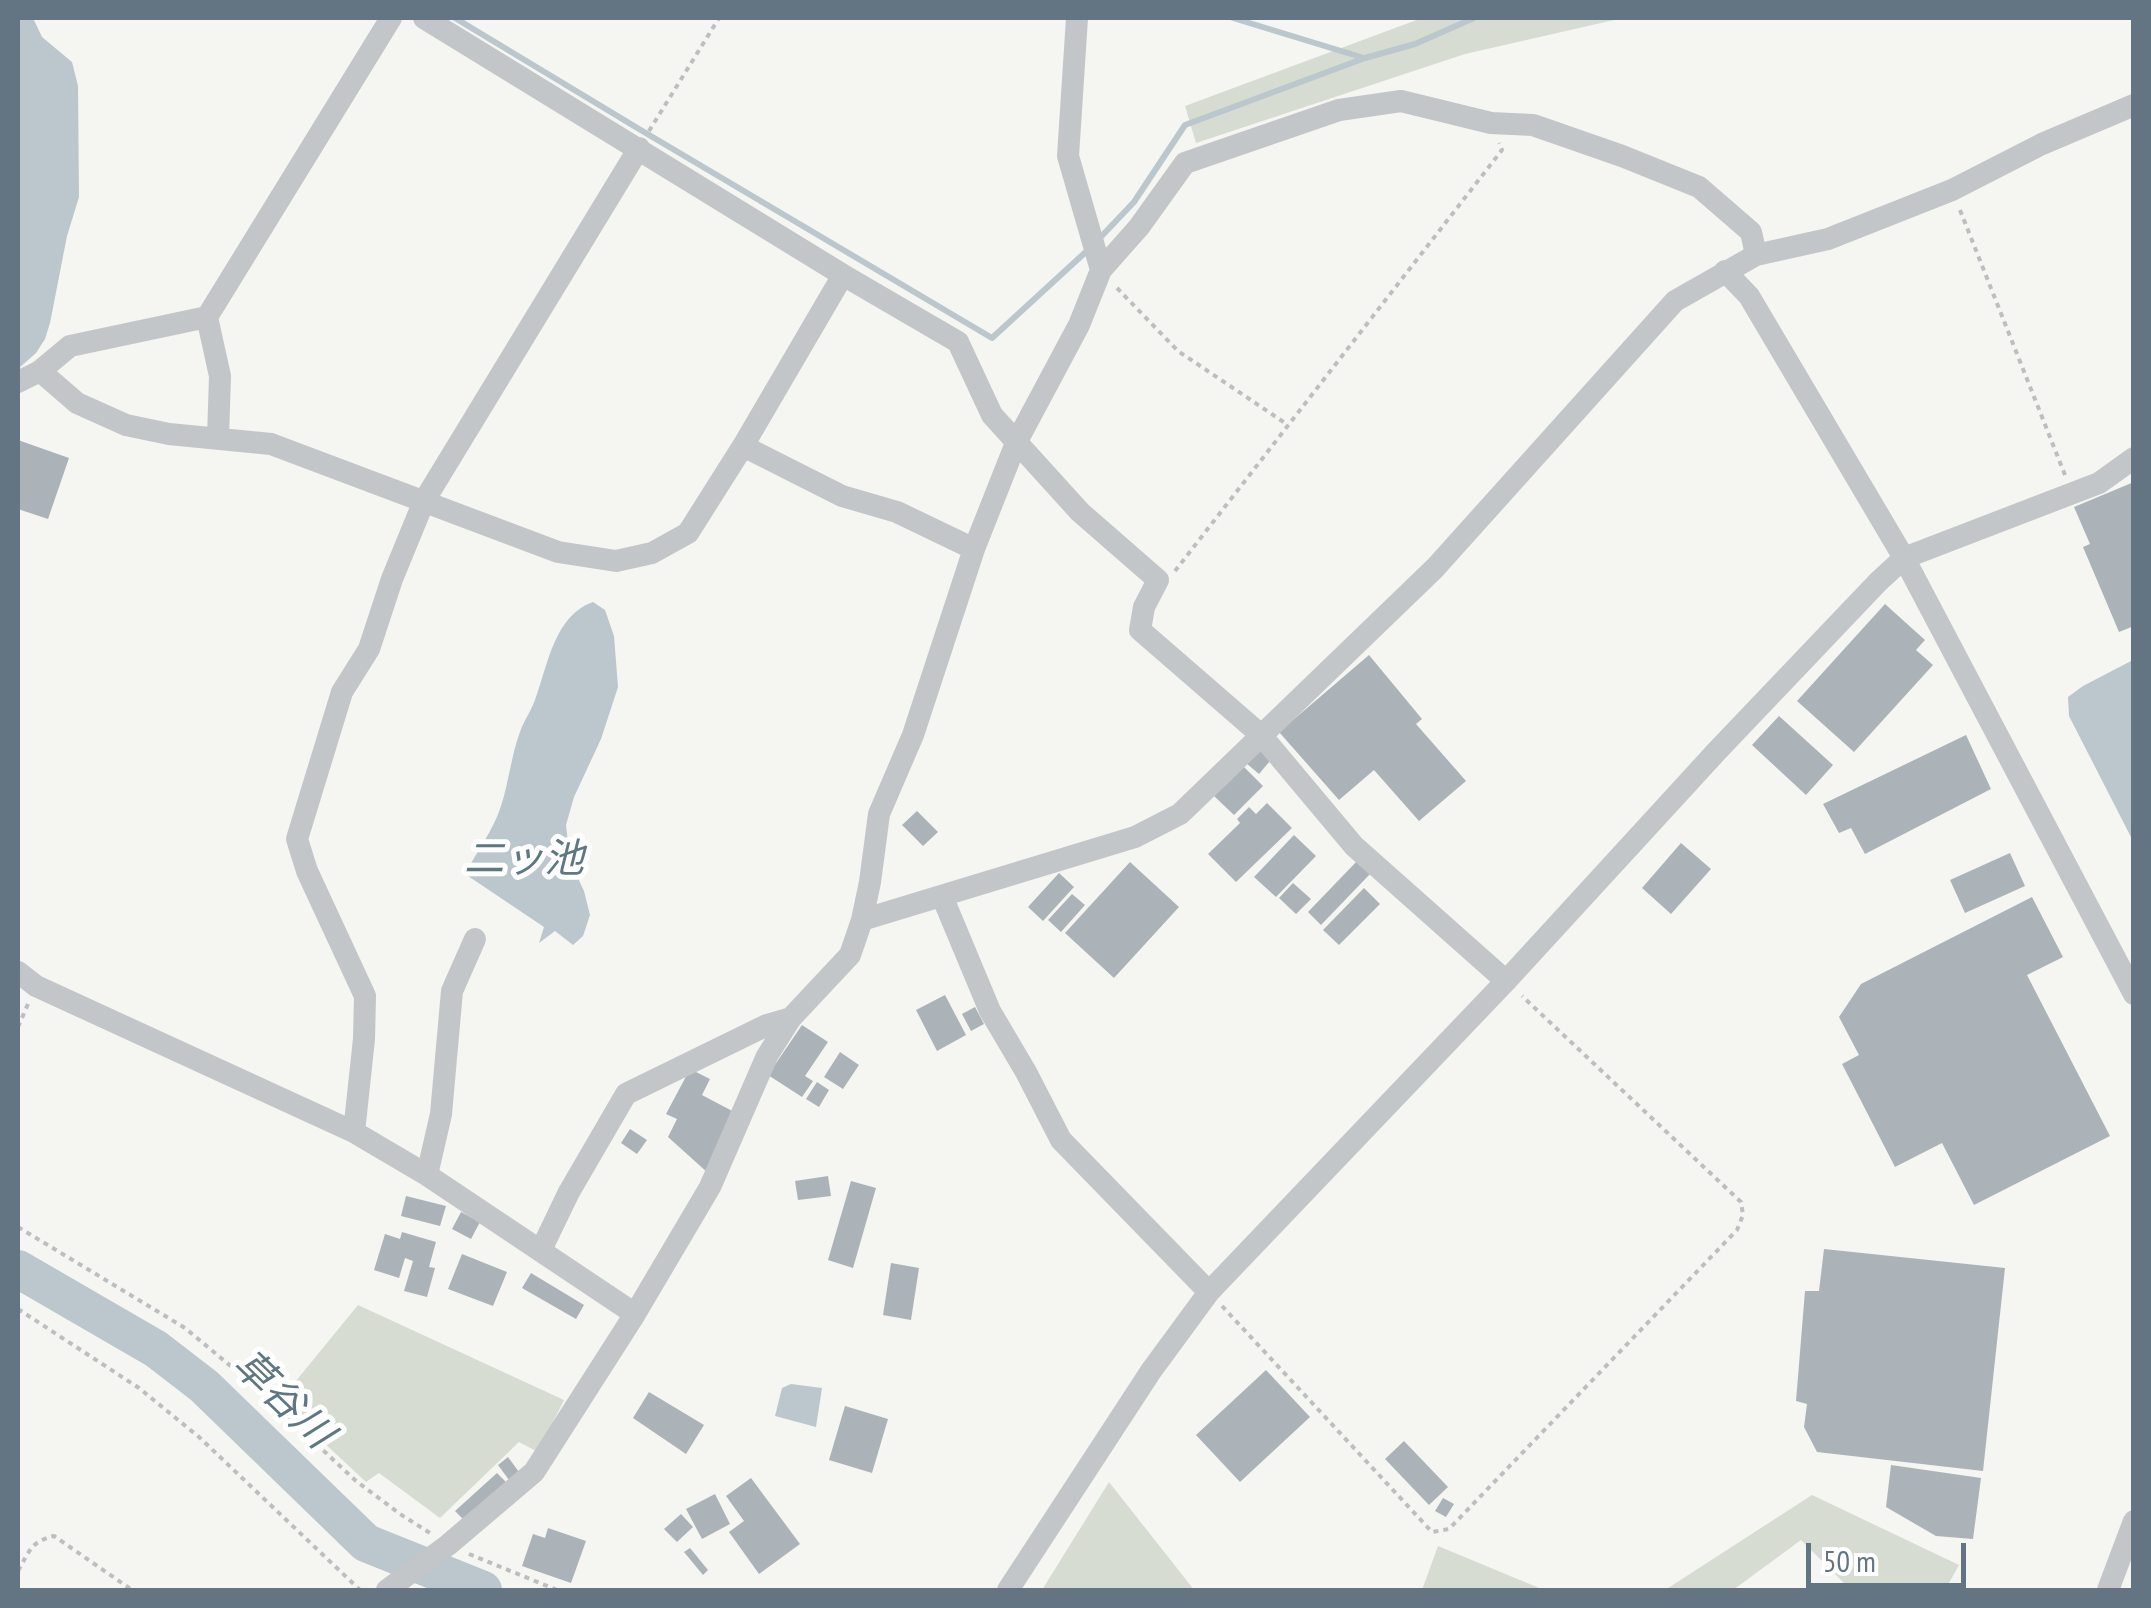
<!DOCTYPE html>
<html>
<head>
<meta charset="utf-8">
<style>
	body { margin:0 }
	#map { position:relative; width:2151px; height:1608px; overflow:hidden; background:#f5f5f1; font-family:"PT Sans Narrow",sans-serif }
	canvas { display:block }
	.frame { position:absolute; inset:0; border:20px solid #637583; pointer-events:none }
	.scale { position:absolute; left:1806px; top:1543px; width:160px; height:45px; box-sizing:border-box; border:5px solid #637583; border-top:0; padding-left:12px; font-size:30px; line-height:35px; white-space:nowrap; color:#637583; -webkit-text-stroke:8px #fff; paint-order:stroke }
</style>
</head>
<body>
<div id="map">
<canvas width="2151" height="1608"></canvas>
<div class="frame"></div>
<div class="scale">50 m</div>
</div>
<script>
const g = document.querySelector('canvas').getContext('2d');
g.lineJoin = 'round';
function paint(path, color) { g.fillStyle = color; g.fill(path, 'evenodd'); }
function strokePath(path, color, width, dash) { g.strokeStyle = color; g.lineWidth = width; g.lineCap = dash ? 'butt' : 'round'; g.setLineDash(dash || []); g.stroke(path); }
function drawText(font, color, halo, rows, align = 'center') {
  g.font = font + ' "PT Sans Narrow","Noto Sans JP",sans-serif'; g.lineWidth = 10; g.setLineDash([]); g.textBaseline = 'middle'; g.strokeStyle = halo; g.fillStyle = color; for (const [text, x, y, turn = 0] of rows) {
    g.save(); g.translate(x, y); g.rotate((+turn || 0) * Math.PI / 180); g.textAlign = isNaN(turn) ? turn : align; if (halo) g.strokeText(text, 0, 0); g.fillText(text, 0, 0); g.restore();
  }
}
paint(new Path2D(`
	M1422,18H1623L1465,54L1196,143L1185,106Z
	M358,1305L564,1400L538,1452L519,1442L440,1518L379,1473L366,1482L307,1427L282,1398Z
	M1109,1482L1191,1586L1193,1590H1042Z
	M1812,1495L1959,1565L1945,1590H1851L1801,1540L1733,1590H1665Z
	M1438,1546L1544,1590H1422Z`), '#d6dcd2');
paint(new Path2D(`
	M18,18H33L42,37L72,62L78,86L79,197L67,236L50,323L45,339L36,353L18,369Z
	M593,602L605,610L614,636L618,687L601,739L574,797L566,825L570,861L584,891L590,915L583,936L573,945L555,931L539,943L544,927L465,874C477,851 493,831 501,806C509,782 511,756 520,732C524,720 532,710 536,697C548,664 555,615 593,602Z
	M2133,660H2134L2133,841L2069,716L2068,697L2083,686Z
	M791,1384L822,1388L816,1427L775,1416L782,1388Z`), '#bbc7cc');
strokePath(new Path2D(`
	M455,18L639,129L992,338L1089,249
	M1233,18L1364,58
	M1098,240L1134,202L1185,125L1365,58L1415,44L1474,18`), '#bbc7cc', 6);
strokePath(new Path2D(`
	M18,1269L156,1349L204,1386L366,1543L483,1590`), '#bbc7cc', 38);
paint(new Path2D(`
	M18,440L69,458L48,519L18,509Z
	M2134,482V626L2119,632L2083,547L2090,544L2074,507Z
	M1885,604L1925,640L1916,650L1933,665L1854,752L1797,701Z
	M1369,655L1422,719L1416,724L1466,781L1419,821L1374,770L1339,800L1279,732Z
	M1779,716L1833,765L1806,795L1752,745Z
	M1966,735L1991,789L1865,854L1851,828L1839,833L1823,804Z
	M1263,744L1275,755L1259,774L1246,763Z
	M1244,767L1263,786L1234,815L1214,796Z
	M1267,803L1292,828L1236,882L1208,854L1240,823L1237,819L1249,807L1256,814Z
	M917,811L938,832L923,846L902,825Z
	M1294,835L1316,856L1276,897L1254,877Z
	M1681,843L1711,869L1671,914L1642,888Z
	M2010,853L2025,886L1965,913L1950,880Z
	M1358,860L1371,873L1321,925L1308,912Z
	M1130,862L1179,907L1114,978L1065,933Z
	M1059,873L1074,887L1043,921L1028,907Z
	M1293,883L1311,899L1296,914L1279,898Z
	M1364,888L1380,904L1339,945L1323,930Z
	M1072,894L1085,905L1061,932L1048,920Z
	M2032,897L2063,957L2027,975L2110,1136L1974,1205L1942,1143L1895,1167L1842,1064L1859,1055L1839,1017L1861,984Z
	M945,995L966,1035L937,1051L916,1010Z
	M975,1007L984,1024L971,1031L962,1014Z
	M802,1025L828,1042L805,1076L813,1081L802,1097L768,1075Z
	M840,1052L859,1065L843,1089L824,1077Z
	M690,1069L710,1079L702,1095L736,1113L708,1173L668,1137L677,1119L666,1114Z
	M817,1082L829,1090L819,1107L806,1099Z
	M630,1129L647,1140L637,1154L621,1143Z
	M828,1176L831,1196L798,1200L795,1181Z
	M851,1181L876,1188L853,1268L828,1260Z
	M406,1196L446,1206L440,1226L401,1216Z
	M461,1212L480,1222L471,1239L452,1229Z
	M402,1232L436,1242L429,1267L435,1268L427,1297L404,1291L413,1261L405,1258L399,1278L374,1270L385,1234L400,1239Z
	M1824,1249L2005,1268L1983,1471L1817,1452L1804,1427L1807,1404L1796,1401L1805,1291H1819Z
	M462,1254L507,1272L493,1306L448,1289Z
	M891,1263L919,1268L911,1320L883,1315Z
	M531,1273L584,1305L576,1319L522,1288Z
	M1266,1370L1310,1417L1240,1482L1196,1435Z
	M649,1392L704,1425L686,1454L633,1418Z
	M845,1406L888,1419L872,1473L829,1460Z
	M1404,1441L1448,1487L1429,1505L1385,1459Z
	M508,1457L519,1472L509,1480L498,1465Z
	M1891,1465L1981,1478L1973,1539L1936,1536L1886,1507Z
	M497,1473L506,1482L464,1520L455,1511Z
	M751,1478L800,1544L759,1574L729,1532L744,1521L726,1496Z
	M715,1494L730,1524L702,1539L686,1509Z
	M1443,1498L1454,1504L1446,1517L1435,1511Z
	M681,1514L693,1527L677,1542L664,1529Z
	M548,1528L586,1541L571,1583L522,1566L533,1534L545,1538Z
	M690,1548L708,1570L703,1575L684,1552Z`), '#abb3b8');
strokePath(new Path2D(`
	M649,131L719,18
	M1960,210L2065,475
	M1117,288L1178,351L1288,425
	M1175,571L1502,150L1499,143
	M18,1027L28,1004
	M18,1227L185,1328L251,1383L356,1481L400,1514L430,1533
	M1222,1306L1432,1532L1449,1529L1737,1230L1743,1215L1741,1202L1522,996
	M18,1309L139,1388L199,1437L360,1590
	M469,1554L557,1590
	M18,1571C29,1552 31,1541 54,1536L132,1590`), '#bcbec0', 4, [5, 5]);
strokePath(new Path2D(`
	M424,18L843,275L958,342L992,415L1080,512L1158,580L1144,607L1140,630L1261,735L1354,846L1506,981
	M1077,18L1068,156L1101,270
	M1725,271L1749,296L1904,558L2134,994
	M207,317L220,376L218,437
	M40,371L77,403L126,425L169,434L271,444L558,552L616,561L652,553L688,533L743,446L842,496L897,512L974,549
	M18,382L40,371L70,346L207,317L391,18
	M743,446L843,275
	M942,896L990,1011L1026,1072L1061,1140L1209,1292
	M862,920L1135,837L1180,814L1435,568L1675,301L1756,255L1828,239L1952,190L2042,144L2134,105
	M18,972L36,986L354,1132L427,1175L635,1314
	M354,1132L364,1039L365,996L307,871L297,839L342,692L369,649L392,579L424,501L639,148
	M427,1175L441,1114L452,991L475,939
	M541,1250L569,1192L626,1094L767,1025L791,1018
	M387,1590L448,1545L534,1472L635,1314L710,1187L767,1056L791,1018L850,955L862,920L870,882L879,814L913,735L974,549L1016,443L1079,325L1101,270L1139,227L1185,163L1339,110L1401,101L1491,123L1533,125L1622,156L1699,187L1751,232L1756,255
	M1008,1590L1151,1371L1209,1292L1506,981L1717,751L1878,582L1904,558L2099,483L2134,458
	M2108,1590L2134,1521`), '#c2c6c9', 22);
drawText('italic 40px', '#5e7780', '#fff', [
	["二ッ池",524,861],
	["草谷川",282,1400,44]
]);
</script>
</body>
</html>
